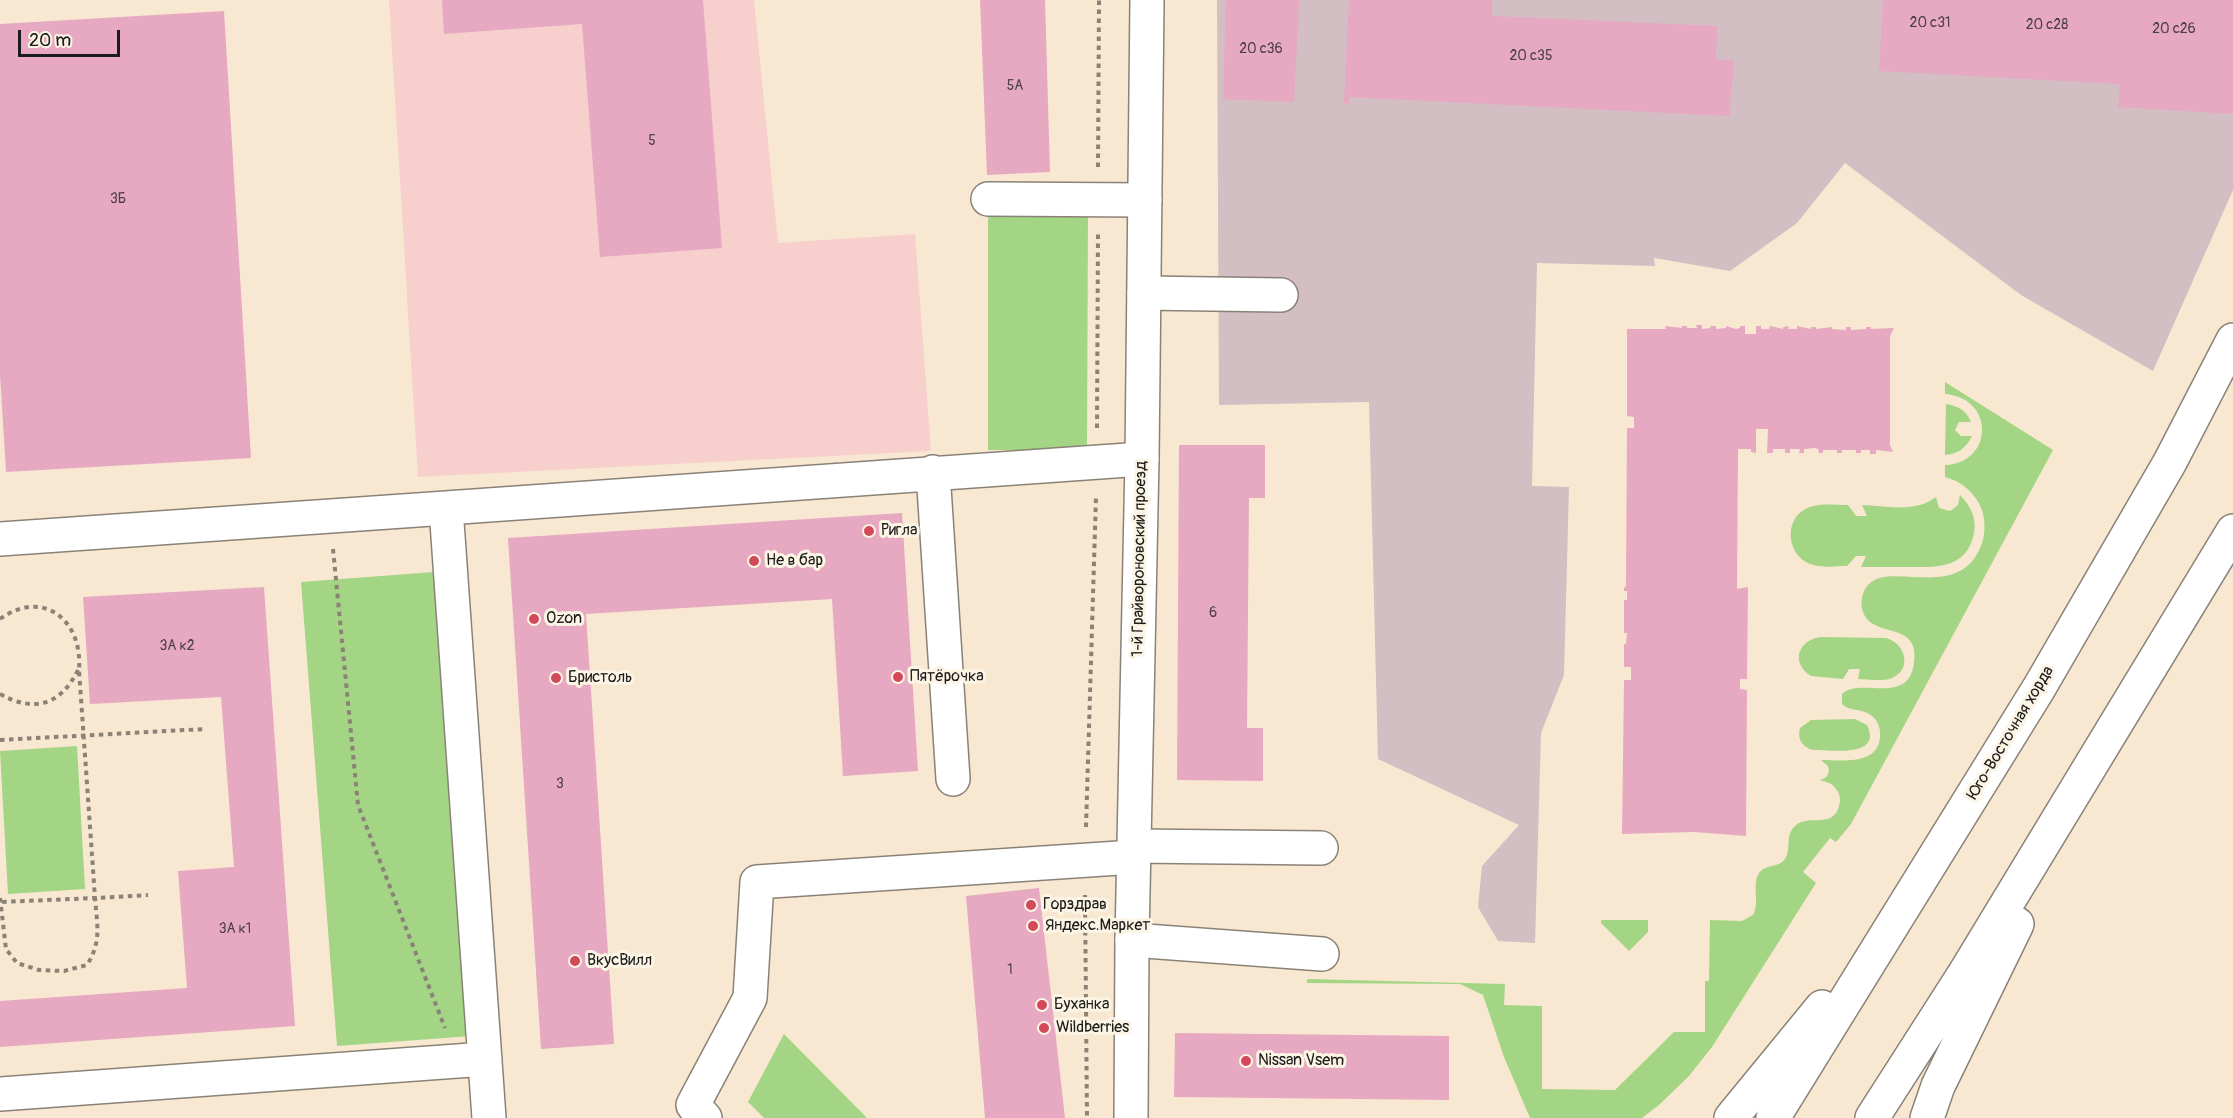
<!DOCTYPE html>
<html>
<head>
<meta charset="utf-8">
<style>
	body { margin:0 }
	#map { position:relative; width:2233px; height:1118px; overflow:hidden; background:#f8e8d2; font-family:Pangolin,sans-serif }
	canvas { display:block }
	.scale { position:absolute; left:18px; top:30px; width:102px; height:27px; box-sizing:border-box; border:3px solid #1c1c1c; border-top:0; padding-left:8px; font-size:18px; line-height:21px; white-space:nowrap; color:#1c1c1c; -webkit-text-stroke:4px #fcf5e5; paint-order:stroke }
</style>
</head>
<body>
<div id="map">
<canvas width="2233" height="1118"></canvas>
<div class="scale">20 m</div>
</div>
<script>
const g = document.querySelector('canvas').getContext('2d');
g.lineJoin = 'round';
function paint(path, color) { g.fillStyle = color; g.fill(path, 'evenodd'); }
function strokePath(path, color, width, dash) { g.strokeStyle = color; g.lineWidth = width; g.lineCap = dash ? 'butt' : 'round'; g.setLineDash(dash || []); g.stroke(path); }
function drawText(font, color, halo, rows, align = 'center') {
  g.font = font + ' Pangolin,sans-serif'; g.lineWidth = 6; g.setLineDash([]); g.textBaseline = 'middle'; g.strokeStyle = halo; g.fillStyle = color; for (const [text, x, y, turn = 0] of rows) {
    g.save(); g.translate(x, y); g.rotate((+turn || 0) * Math.PI / 180); g.textAlign = isNaN(turn) ? turn : align; if (halo) g.strokeText(text, 0, 0); g.fillText(text, 0, 0); g.restore();
  }
}
paint(new Path2D(`
	M389,0H754L778,243L915,234L931,451L418,477Z`), '#f7d0cd');
paint(new Path2D(`
	M1217,0H2233V190L2153,371L2021,295L1845,163L1797,223L1730,271L1654,258L1655,266L1537,263L1532,486L1569,487L1564,675L1541,733L1535,943L1498,941L1478,907L1482,866L1519,825L1378,759L1369,402L1219,405Z`), '#d2bec3');
paint(new Path2D(`
	M988,207L1088,208L1087,450H988Z
	M1945,382L2053,450L1851,824L1836,842L1830,838L1803,872L1816,883L1712,1047L1689,1076L1659,1105L1642,1118H1530L1504,1057L1483,995L1460,984L1307,983V979L1505,984L1504,1005L1542,1006V1089L1615,1090L1674,1032H1705V981H1709L1710,920L1742,921L1753,915C1760,903 1752,887 1758,875C1764,863 1778,869 1785,859C1792,848 1784,835 1796,825C1809,814 1833,829 1839,806C1841,800 1840,794 1836,789C1832,783 1827,782 1820,780C1828,778 1830,773 1828,766L1821,760C1841,760 1878,766 1880,737C1881,729 1878,721 1872,716C1863,708 1850,712 1842,704V694C1860,676 1908,707 1914,663C1919,629 1891,634 1873,624C1859,616 1858,595 1869,584C1893,560 1963,605 1983,540C1986,527 1985,512 1977,500C1969,488 1959,481 1945,477V465C1994,463 1995,398 1945,394Z
	M1946,404C1958,406 1966,410 1971,422H1959L1955,430L1961,436H1972C1966,448 1958,454 1945,455Z
	M1960,495C1970,505 1977,518 1974,533C1967,569 1937,567 1908,567C1892,567 1877,567 1861,567L1866,556H1856L1847,566C1834,566 1818,569 1806,562C1785,550 1785,515 1810,507C1822,503 1836,505 1848,505L1856,516H1867L1862,505C1885,506 1916,513 1936,497L1939,508L1950,511L1958,505Z
	M434,572L471,1036L337,1046L301,582Z
	M1821,637L1886,638C1905,643 1913,669 1892,678C1882,682 1868,679 1858,679L1860,669H1849L1843,679L1811,676C1790,663 1798,640 1821,637Z
	M1855,719L1867,725C1883,758 1831,750 1813,750C1802,747 1797,739 1800,728L1811,720Z
	M77,746L85,889L8,894L0,751Z
	M1601,920H1648V932L1629,951L1601,923Z
	M784,1034L867,1118H764L748,1102Z`), '#a3d584');
paint(new Path2D(`
	M442,0H703L722,248L600,257L582,24L444,34Z
	M980,0H1045L1050,172L987,175Z
	M1226,0H1299L1294,102L1223,99Z
	M1349,0H1492V16L1717,26L1716,59L1734,61L1729,116L1349,97V104L1344,103Z
	M1883,0H2233V114L2118,107L2120,84L1879,71Z
	M224,11L251,458L6,472L0,375V24Z
	M1696,325H1702V329L1711,328L1710,326H1716V329L1726,328V326L1736,329L1740,328V326H1745V334H1756V326H1761V329H1769L1770,326L1783,329V327L1789,326L1788,329H1797V326L1811,329V327H1816V329L1832,327V329L1846,330V327H1851V330L1866,329V327H1871V329L1894,328L1890,336V445L1893,452L1876,450V454H1870V450H1861V453H1856V450H1842V453H1837V450H1823V453H1819L1818,449L1815,448L1804,449V453H1799L1800,449H1790V453H1785V449H1773V453H1767L1768,429H1756V453L1751,452V449H1738L1737,589L1748,587L1747,679H1740V689L1747,690L1746,836L1694,832L1622,834L1624,680H1631V667H1624V644H1626L1627,633H1624V600H1627V591H1624V588L1626,586L1627,428H1634V417L1627,416V329H1666L1665,326L1682,328V326H1687V328H1697Z
	M1179,445H1265V498H1249L1247,728H1263V781L1177,780Z
	M902,513L918,771L843,776L832,599L586,614L614,1044L541,1049L508,538Z
	M264,587L295,1026L0,1047V1001L187,988L178,871L234,867L221,697L90,704L83,597Z
	M1039,888L1065,1118H985L966,896Z
	M1175,1033L1449,1036V1100L1174,1097Z`), '#e6a9c1');
const minor = new Path2D(`
	M988,199L1145,200
	M1144,293L1281,295
	M933,472L953,779
	M0,539L446,508
	M1134,846L1321,848
	M1132,940L1322,954
	M0,1094L485,1059
	M489,1118L446,508L1142,459
	M705,1118L693,1105L750,998L757,882L1134,857`);
const major = new Path2D(`
	M1131,1118L1132,940L1142,459L1147,0
	M1731,1118L1822,1007
	M1773,1118L2039,688L2170,462L2233,340
	M1872,1118L1963,976L2233,531
	M1927,1118L1938,1086L2017,924`);
strokePath(minor, '#8a8277', 36);
strokePath(major, '#8a8277', 36);
strokePath(new Path2D(`
	M1098,167L1099,0
	M1097,428L1098,232
	M333,549L358,805L445,1028
	M0,619C43,588 83,620 79,670L95,898L0,902
	M0,694C34,713 61,705 78,670
	M0,740L205,729
	M1086,827L1096,496
	M1085,895L1087,1118
	M0,898L6,949L17,963L39,970L64,971L87,965C102,941 97,925 95,898L148,895`), '#8a8277', 4, [4.5, 4.5]);
strokePath(minor, '#fff', 33);
strokePath(major, '#fff', 33);
for (const [x, y, r, color] of [
	[869,531,6,"#d1495b"],
	[754,561,6,"#d1495b"],
	[534,619,6,"#d1495b"],
	[898,677,6,"#d1495b"],
	[556,678,6,"#d1495b"],
	[1031,905,6,"#d1495b"],
	[1033,926,6,"#d1495b"],
	[575,961,6,"#d1495b"],
	[1042,1005,6,"#d1495b"],
	[1044,1028,6,"#d1495b"],
	[1246,1061,6,"#d1495b"]
]) { const dot = new Path2D(); dot.arc(x, y, r, 0, 2 * Math.PI); g.fillStyle = color; g.fill(dot); strokePath(dot, '#fcf5e5', 2); }
drawText('14px', '#4e3f45', null, [
	["20 с31",1930,23],
	["20 с28",2047,25],
	["20 с26",2174,29],
	["20 c36",1261,49],
	["20 с35",1531,56],
	["5А",1015,86],
	["5",652,141],
	["3Б",118,199],
	["6",1213,613],
	["3А к2",177,646],
	["3",560,784],
	["3А к1",235,929],
	["1",1010,970]
]);
drawText('16px', '#1c1c1c', '#fcf5e5', [
	["Ригла",881,531],
	["Не в бар",766,561],
	["Ozon",546,619],
	["Пятёрочка",910,677],
	["Бристоль",568,678],
	["Горздрав",1043,905],
	["Яндекс.Маркет",1045,926],
	["ВкусВилл",587,961],
	["Буханка",1054,1005],
	["Wildberries",1056,1028],
	["Nissan Vsem",1258,1061]
], 'left');
drawText('16px', '#1c1c1c', '#fcf5e5', [
	["1-й Грайвороновский проезд",1140,559,-89],
	["Юго-Восточная хорда",2011,733,-59]
]);
</script>
</body>
</html>
